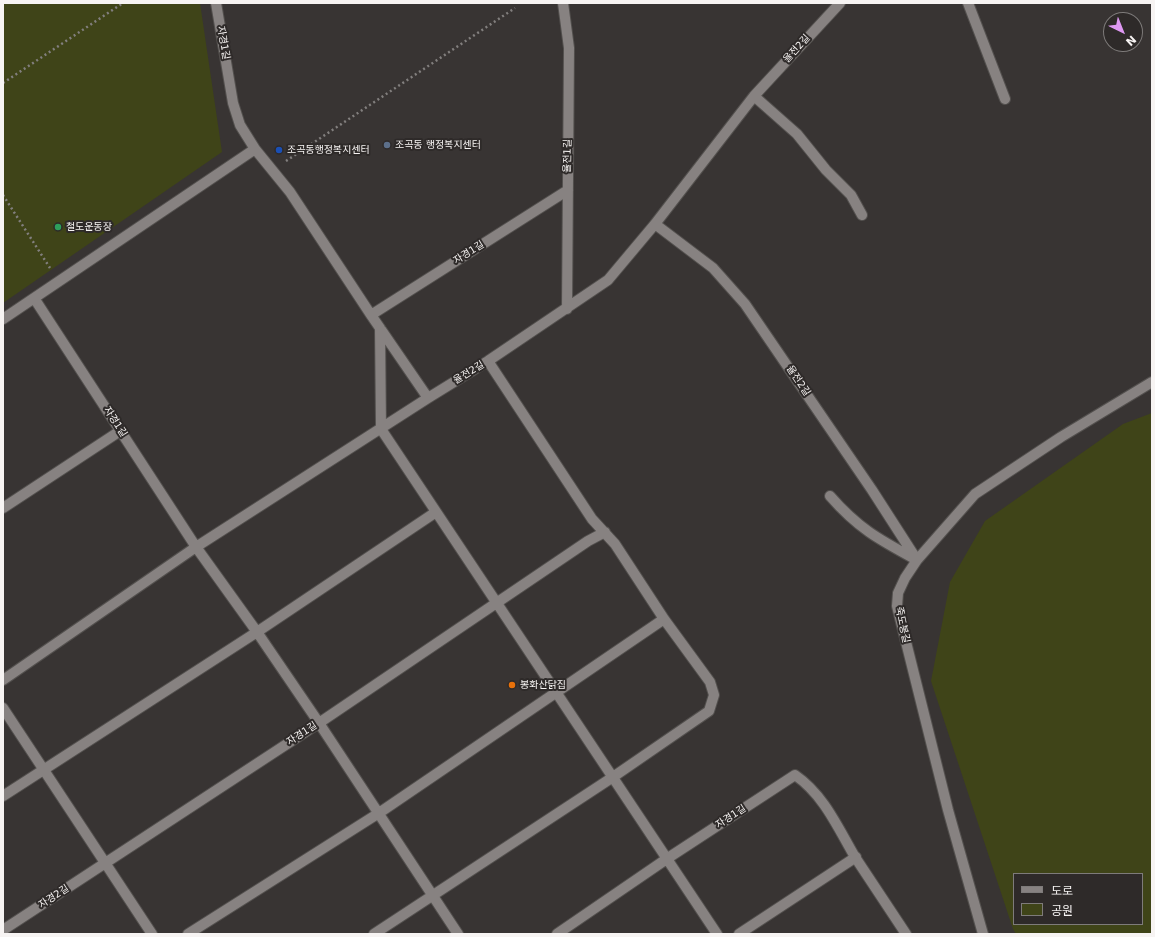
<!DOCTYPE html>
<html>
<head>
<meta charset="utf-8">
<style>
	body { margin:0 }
	#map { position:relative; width:1155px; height:937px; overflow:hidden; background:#383433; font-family:"DejaVu Sans","Noto Sans KR",sans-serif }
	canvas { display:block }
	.frame { position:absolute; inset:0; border:4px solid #f7f4f3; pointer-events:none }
	.legend { position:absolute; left:1013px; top:873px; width:130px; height:52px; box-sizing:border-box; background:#2e2a29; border:1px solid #7e7b7a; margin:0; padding:5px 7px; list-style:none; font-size:12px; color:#f7f4f3 }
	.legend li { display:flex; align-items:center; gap:8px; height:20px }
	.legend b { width:20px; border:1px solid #7e7b7a }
	.north { position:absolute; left:1103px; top:12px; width:40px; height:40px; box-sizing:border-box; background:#2e2a29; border:1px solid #7e7b7a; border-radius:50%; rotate:137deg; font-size:11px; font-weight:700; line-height:16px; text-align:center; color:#f7f4f3 }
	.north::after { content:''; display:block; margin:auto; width:14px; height:18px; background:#de98f2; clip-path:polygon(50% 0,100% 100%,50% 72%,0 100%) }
</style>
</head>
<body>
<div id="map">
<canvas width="1155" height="937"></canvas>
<div class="frame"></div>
<ul class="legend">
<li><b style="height:5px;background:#878281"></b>도로</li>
<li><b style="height:11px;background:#3f4418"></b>공원</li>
</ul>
<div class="north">N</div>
</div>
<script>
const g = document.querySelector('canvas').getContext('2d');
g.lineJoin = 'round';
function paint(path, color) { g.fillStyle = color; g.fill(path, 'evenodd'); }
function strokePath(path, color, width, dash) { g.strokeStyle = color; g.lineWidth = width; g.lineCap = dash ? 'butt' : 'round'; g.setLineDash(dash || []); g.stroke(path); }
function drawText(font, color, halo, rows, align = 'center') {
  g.font = font + ' "DejaVu Sans","Noto Sans KR",sans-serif'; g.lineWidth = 4; g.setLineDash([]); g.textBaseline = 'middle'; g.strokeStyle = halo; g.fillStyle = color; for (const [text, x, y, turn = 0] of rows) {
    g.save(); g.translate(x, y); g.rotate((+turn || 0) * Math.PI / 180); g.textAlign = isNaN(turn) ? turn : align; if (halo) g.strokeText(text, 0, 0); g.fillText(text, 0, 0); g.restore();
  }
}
paint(new Path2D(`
	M3,3H200L222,152L3,303Z
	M1152,413V934H1016L1013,929L931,681L950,582L985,521L1123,424ZM1014,874H1142V924H1014Z`), '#3f4418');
const minor = new Path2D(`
	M216,3L233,103L240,125L255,149L290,192L371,315L428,398
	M563,3L569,48L567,309
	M968,3L1005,99
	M754,96L797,134L826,170L851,195L862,215
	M655,224L713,268L745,304L872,490L917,560
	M34,298L196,547L257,632L319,723L458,934
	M371,315L568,190
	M3,319L255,149
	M380,328L381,429L717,934
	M830,496C858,528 878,539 915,559
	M3,508L120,431
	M3,680L196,547L428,398L488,361L608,280L655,224L754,96L840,3
	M3,708L152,934
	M3,796L257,632L436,512
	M3,930L319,723L588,541L605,532
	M188,934L379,813L664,619
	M374,934L613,777L709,711L714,695L710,682L664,619L615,544L592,519L488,361
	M557,934L668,858L795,775C824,795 838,828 855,857C872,883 889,908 906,934
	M739,934L856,857
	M983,934L948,810L897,606L898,593L905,578L917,560L975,494L1061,437L1152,382`);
strokePath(minor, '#53504e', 12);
strokePath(new Path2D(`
	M3,83L123,3
	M286,161L515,8
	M3,195L50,268`), '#827f7e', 2.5, [2, 3]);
strokePath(minor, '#878281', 10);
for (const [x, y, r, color] of [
	[387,145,4,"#5c6f8a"],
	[279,150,4,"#1a4fb4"],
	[58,227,4,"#2e9e5b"],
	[512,685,4,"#e8710a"]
]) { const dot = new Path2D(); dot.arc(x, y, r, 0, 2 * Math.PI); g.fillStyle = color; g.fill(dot); strokePath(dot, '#2e2a29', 1.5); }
drawText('10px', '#f7f4f3', '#2e2a29', [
	["자경1길",223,43,80],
	["율전2길",797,49,-48],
	["율전1길",568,156,-89],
	["자경1길",469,253,-32],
	["율전2길",469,373,-31],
	["율전2길",798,381,56],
	["자경1길",115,422,57],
	["죽도봉길",902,625,78],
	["자경1길",302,734,-33],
	["자경1길",731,817,-33],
	["자경2길",54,897,-33]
]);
drawText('10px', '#f7f4f3', '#2e2a29', [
	["조곡동 행정복지센터",395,145],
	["조곡동행정복지센터",287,150],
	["철도운동장",66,227],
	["봉화산닭집",520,685]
], 'left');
</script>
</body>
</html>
